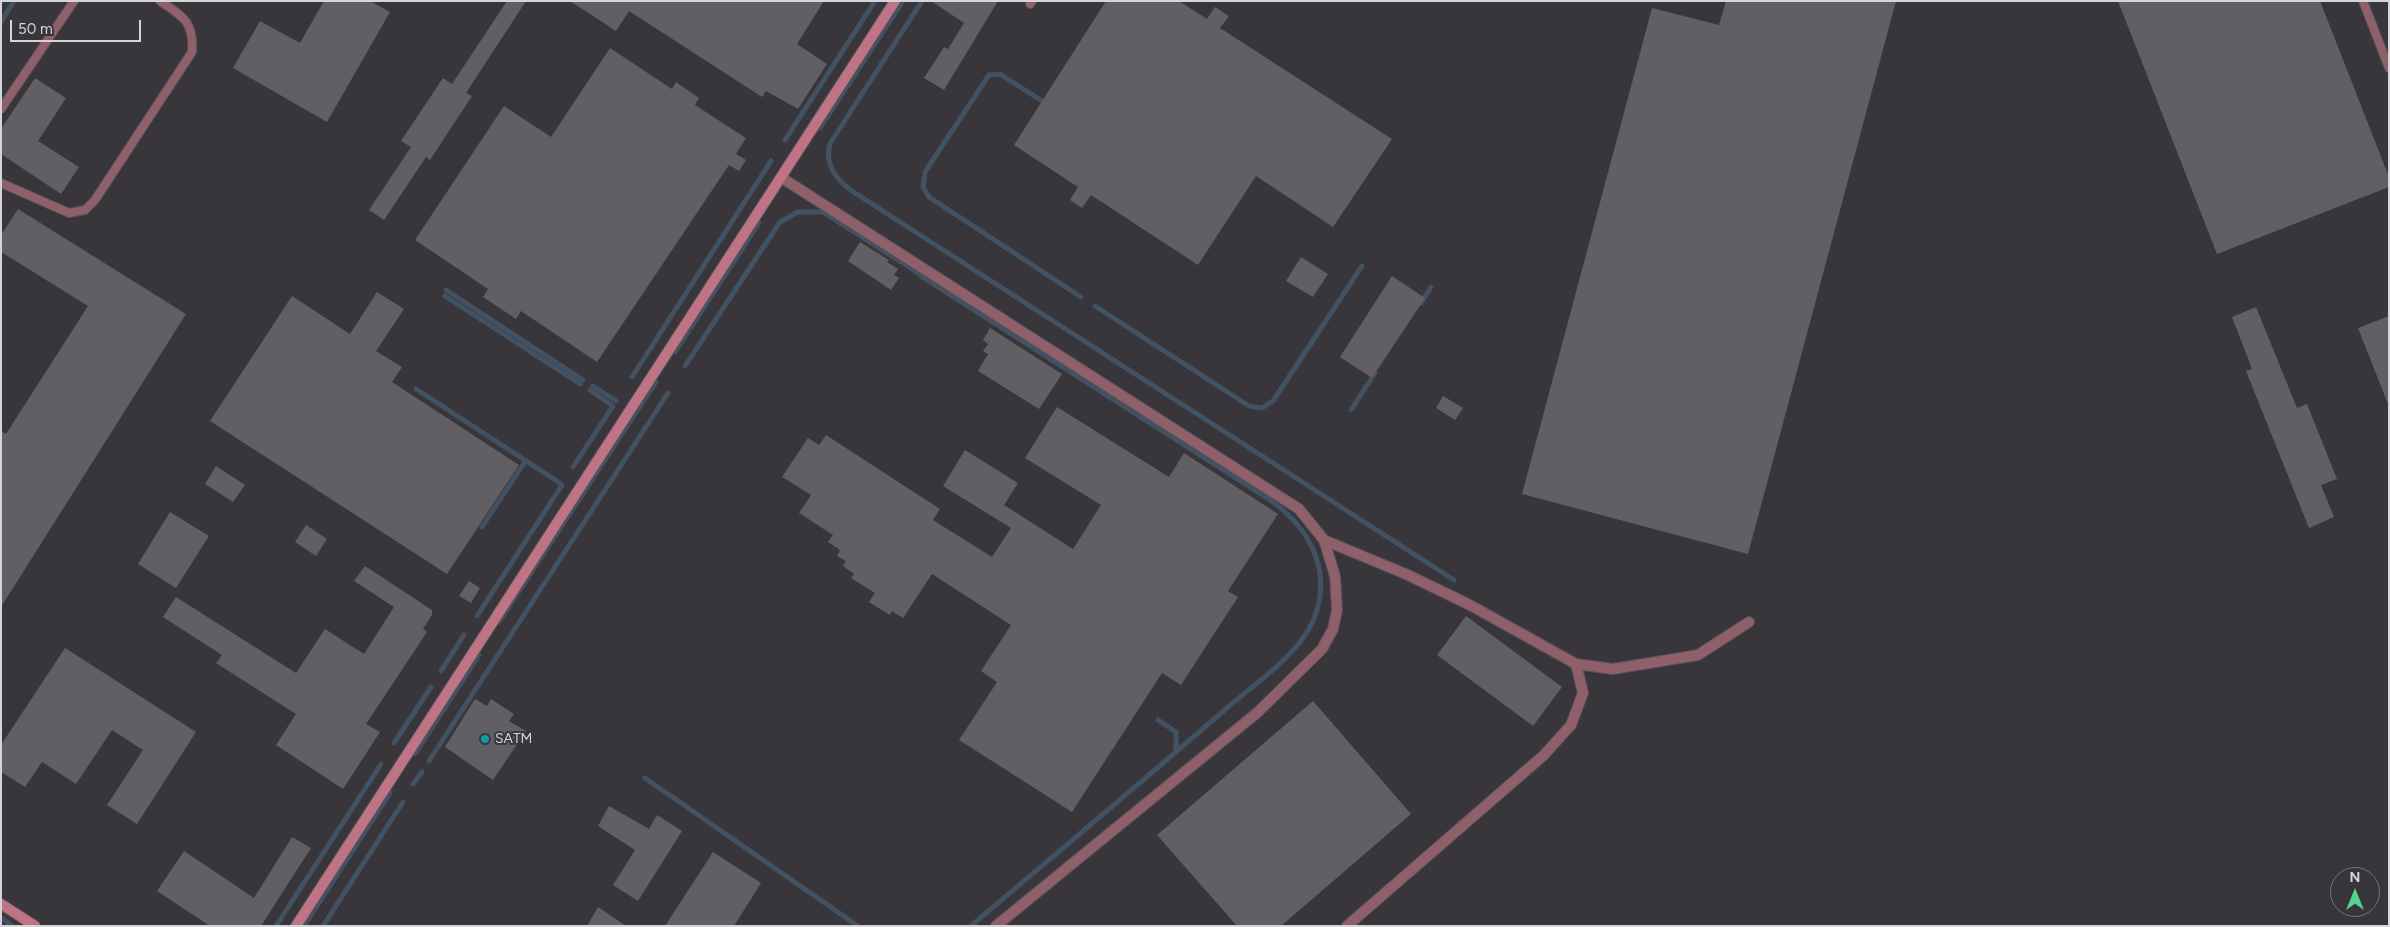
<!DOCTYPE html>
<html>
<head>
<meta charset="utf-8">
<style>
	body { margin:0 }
	#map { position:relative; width:2390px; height:927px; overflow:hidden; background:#38363b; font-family:Figtree,sans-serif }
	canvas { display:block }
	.frame { position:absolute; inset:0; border:2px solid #d6d4d8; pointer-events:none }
	.north { position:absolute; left:2330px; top:867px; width:50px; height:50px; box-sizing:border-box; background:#38363b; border:1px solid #77757a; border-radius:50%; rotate:0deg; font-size:14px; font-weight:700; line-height:20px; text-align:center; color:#d6d4d8 }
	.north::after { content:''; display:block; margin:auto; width:18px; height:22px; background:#54d395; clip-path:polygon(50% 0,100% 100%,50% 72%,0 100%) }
	.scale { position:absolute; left:10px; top:20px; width:131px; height:22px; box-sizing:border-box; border:2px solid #d6d4d8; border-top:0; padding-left:6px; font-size:15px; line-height:18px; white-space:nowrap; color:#d6d4d8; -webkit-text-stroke:4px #38363b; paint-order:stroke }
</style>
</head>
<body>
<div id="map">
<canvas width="2390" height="927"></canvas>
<div class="frame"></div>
<div class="north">N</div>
<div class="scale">50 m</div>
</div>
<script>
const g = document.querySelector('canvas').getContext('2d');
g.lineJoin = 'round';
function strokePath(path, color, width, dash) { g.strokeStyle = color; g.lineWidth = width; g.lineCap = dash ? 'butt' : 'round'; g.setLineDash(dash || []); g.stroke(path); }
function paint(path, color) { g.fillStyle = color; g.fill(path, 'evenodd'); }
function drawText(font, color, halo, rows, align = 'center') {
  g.font = font + ' Figtree,sans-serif'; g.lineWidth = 4; g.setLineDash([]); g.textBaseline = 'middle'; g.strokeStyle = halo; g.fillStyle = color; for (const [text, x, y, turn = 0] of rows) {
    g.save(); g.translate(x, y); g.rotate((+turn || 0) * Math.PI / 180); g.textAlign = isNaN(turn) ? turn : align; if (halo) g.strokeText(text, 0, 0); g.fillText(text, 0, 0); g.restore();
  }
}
strokePath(new Path2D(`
	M1,22L14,1
	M1042,101L1000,74L989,75L925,172L923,187L929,197L1081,297
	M820,128L903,1
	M785,140L875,1
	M831,142L922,1
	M830,144C824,164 837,180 852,191L1454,580
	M446,290L583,380
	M445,296L580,384
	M1421,303L1431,287
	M1095,306L1249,406L1262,408L1273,401L1362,266
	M675,352L759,223
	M685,366L780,222L798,212H823L912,269L924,278L1273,502C1312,531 1333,574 1313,621C1299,654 1255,684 1228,707C1143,781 1057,853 971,926
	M632,377L771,161
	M593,386L616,401
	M416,389L560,483
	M1351,410L1375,373
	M573,467L613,406L590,390
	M482,527L526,460
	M477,616L562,485
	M499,622L656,382
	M441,671L464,635
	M1158,720L1176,732V751
	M394,743L431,687
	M415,754L479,655
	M429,761L668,393
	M645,778L858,926
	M413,784L422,772
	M1,918L13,926
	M276,926L381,764
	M304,926L390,793
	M323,926L403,802`), '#435262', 5);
paint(new Path2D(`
	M324,1H370L390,12L327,122L233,68L260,21L300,43Z
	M507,1H526L466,93L472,96L430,160L426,157L384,220L369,210L411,147L401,141L443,78L452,84Z
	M570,1H824L797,44L827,64L798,109L766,91L762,97L629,11L616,31Z
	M931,1H998L944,90L924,78L944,47L948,49L964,23Z
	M1106,1H1179L1207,19L1215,7L1229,16L1220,28L1392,139L1333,227L1256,176L1198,265L1091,195L1082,208L1070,200L1078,187L1014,145Z
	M1726,1H1896L1748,554L1522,494L1652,8L1719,25Z
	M2118,1H2320L2389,177V187L2217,254Z
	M610,48L672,89L676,82L699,98L695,105L746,138L736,154L746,160L739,171L729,165L597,362L521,311L516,319L483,297L488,289L415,240L504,106L551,137Z
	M35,78L66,98L38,141L79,167L61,194L1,154V129Z
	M18,209L186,314L1,607V431L6,434L88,306L1,252V235Z
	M860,242L889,260L887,262L898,269L894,275L899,278L891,290L848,261Z
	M1301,257L1328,274L1313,297L1286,281Z
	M1392,276L1425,298L1372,378L1340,357Z
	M377,292L404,309L376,351L402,367L392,382L519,465L447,574L210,421L292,296L350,334Z
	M2256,307L2297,408L2307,404L2337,479L2321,485L2334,517L2309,528L2246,371L2252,369L2232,317Z
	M2389,316V404H2388L2358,328Z
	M990,328L1062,374L1039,409L978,371L988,354L983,351L988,344L983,340Z
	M1443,396L1463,408L1455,420L1436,408Z
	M1057,407L1169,477L1184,453L1278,514L1228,591L1238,597L1181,685L1162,673L1072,812L959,740L997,682L981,671L1011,625L932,574L903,618L892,611L890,615L869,602L875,593L851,578L854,574L843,566L846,561L837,556L840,550L828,542L833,535L799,513L811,495L782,477L808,438L819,445L826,435L940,509L933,520L992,557L1011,528L943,486L965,450L1018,483L1004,505L1073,549L1101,505L1025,458Z
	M216,466L245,485L233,502L205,484Z
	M170,512L209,536L176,588L138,564Z
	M306,525L327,539L316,556L295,542Z
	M365,566L432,610V615L423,629L427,632L366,724L380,732L343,789L276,745L296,714L216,663L222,655L163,617L176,597L296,673L325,629L364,654L394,607L354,581Z
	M469,581L480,588L471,603L459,596Z
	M1466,616L1562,687L1533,726L1437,655Z
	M65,648L196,732L137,824L107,805L143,750L112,730L76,784L42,762L25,787L1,772V745Z
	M475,699L487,706L491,699L514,714L509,721L526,731L493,780L445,747Z
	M1313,701L1411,814L1281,926H1237L1157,835Z
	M609,806L649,829L657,815L682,831L638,901L613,885L635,850L598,826Z
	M292,837L311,848L261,926H210L157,891L184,851L254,898Z
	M713,852L761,883L734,926H665Z
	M598,907L626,926H587Z`), '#615f64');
const lane = new Path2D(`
	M2363,1L2389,68
	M1030,4L1032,1
	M1,109L74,1
	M1,183L69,213L85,210L95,200L192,52C194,22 184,17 160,1`);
const street = new Path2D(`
	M782,178L1299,509L1324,540L1335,576L1337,610L1333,629L1322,649L1258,712L996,926
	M1324,540L1408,575L1470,605L1576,664L1613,669L1698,655L1749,622
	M1347,926L1544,755L1571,725L1583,693L1576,664`);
const secondary = new Path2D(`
	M1,904L35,926
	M296,926L895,1`);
strokePath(lane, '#545257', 10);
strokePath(street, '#545257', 12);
strokePath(secondary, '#545257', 12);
strokePath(lane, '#8f5f6a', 8);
strokePath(street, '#8f5f6a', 10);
strokePath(secondary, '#bf7486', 10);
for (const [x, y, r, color] of [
	[485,739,5,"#0f9aa8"]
]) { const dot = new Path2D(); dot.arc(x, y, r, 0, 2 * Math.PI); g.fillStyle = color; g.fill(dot); strokePath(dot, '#38363b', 2); }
drawText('14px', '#d6d4d8', '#38363b', [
	["SATM",495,739]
], 'left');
</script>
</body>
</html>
